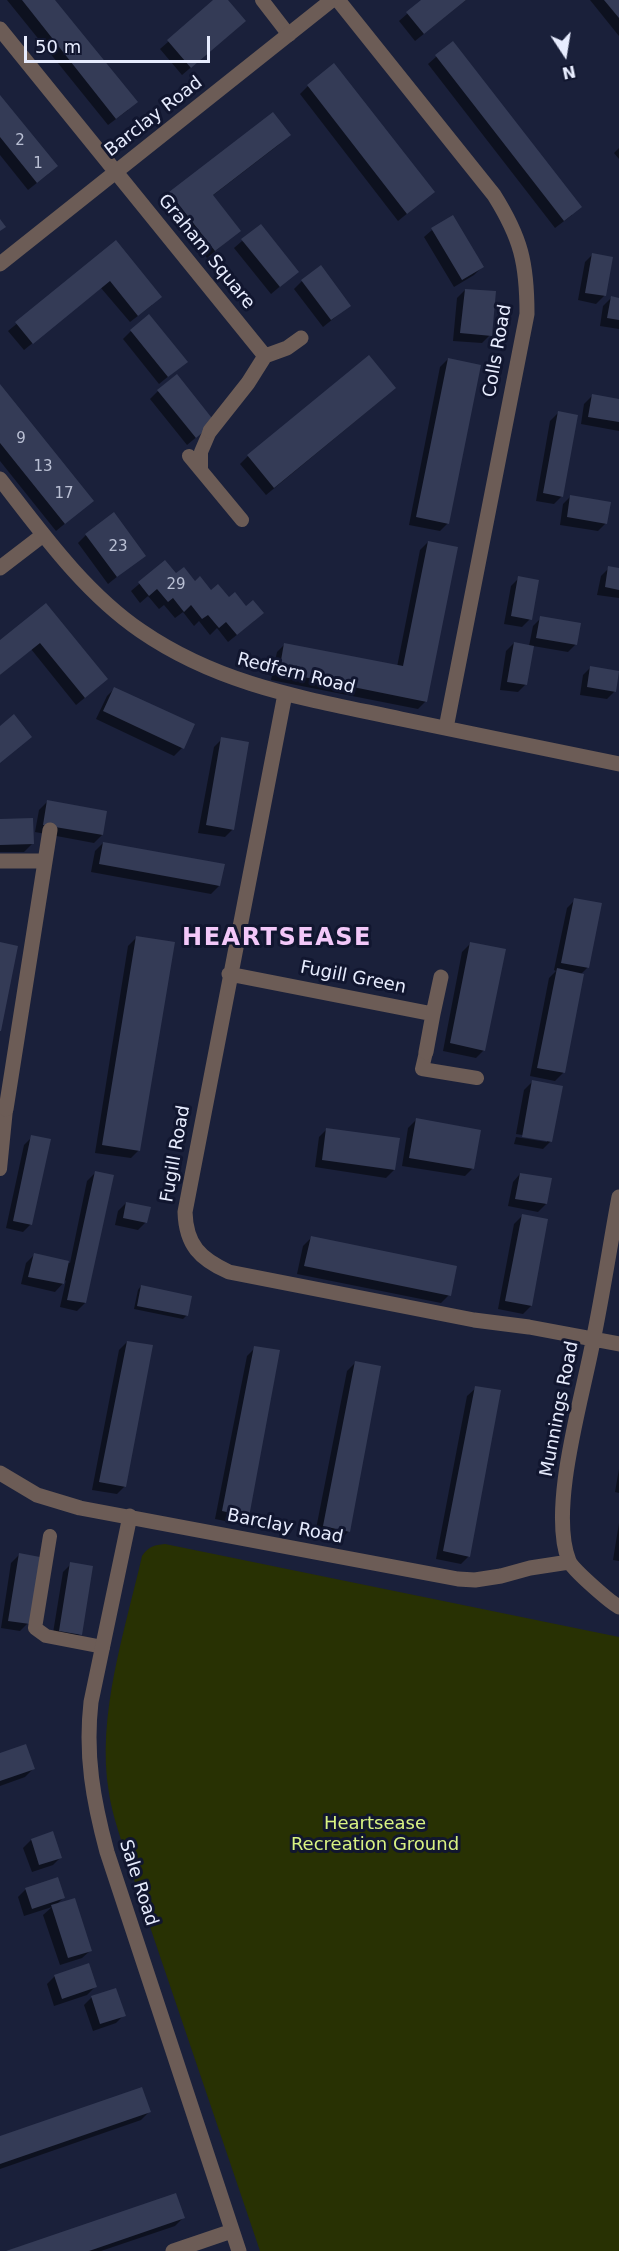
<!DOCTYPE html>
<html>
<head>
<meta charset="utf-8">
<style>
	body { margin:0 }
	#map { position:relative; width:619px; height:2251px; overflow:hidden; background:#1a203a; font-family:"DejaVu Sans",sans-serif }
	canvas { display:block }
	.north { position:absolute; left:535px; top:24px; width:60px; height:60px; -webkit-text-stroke:4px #11162f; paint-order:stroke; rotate:168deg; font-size:16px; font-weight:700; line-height:24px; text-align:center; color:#e7ecfe }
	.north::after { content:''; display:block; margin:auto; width:21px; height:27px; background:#e7ecfe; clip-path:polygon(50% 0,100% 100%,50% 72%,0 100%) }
	.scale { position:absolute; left:24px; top:36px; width:186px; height:27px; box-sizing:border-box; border:3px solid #e7ecfe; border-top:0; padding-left:8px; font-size:18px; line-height:21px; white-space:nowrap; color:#e7ecfe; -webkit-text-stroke:4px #11162f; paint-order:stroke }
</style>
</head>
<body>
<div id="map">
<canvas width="619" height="2251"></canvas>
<div class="north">N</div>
<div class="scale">50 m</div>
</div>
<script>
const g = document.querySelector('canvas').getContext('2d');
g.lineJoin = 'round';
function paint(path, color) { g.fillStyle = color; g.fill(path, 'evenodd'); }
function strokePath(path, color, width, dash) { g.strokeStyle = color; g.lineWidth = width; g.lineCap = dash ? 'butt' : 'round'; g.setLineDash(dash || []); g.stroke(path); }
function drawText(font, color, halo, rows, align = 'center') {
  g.font = font + ' "DejaVu Sans",sans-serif'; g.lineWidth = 6; g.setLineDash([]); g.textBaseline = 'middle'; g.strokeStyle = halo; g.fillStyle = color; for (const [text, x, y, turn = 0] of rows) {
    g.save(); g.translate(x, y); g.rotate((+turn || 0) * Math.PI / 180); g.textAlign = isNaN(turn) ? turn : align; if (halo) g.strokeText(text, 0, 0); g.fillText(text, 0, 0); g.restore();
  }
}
paint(new Path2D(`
	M165,1544L619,1637V2251H260L126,1856C120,1835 112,1814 109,1793C96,1716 125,1631 142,1556C148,1547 154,1545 165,1544Z`), '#283103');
paint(new Path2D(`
	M7,0H53L128,110L108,125Z
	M216,0H226L236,29L182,75L160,49Z
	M423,0H466L415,41L399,21Z
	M590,0H619V36Z
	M452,43L572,215L555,228L428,64Z
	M308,86L425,199L398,221L300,94Z
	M0,97L48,174L28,190L0,155Z
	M281,143L212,196L239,231L207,258L162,201L170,193Z
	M619,148V159L614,153Z
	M432,230L482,267L474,275L454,287L424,237Z
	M242,241L297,272L271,294L234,248Z
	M116,242L152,305L130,322L101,288L24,350L8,331Z
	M593,254L604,296L596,304L578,300L585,262Z
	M302,281L349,306L323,327L294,289Z
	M465,290L490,335L482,343L453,341L457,298Z
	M611,298L619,299V329L600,326L603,306Z
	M131,331L186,362L159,384L123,339Z
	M448,359V523L440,531L409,525L440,367Z
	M0,387L92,501L56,531L0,461Z
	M158,391L205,430L187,445L150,399Z
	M386,396L266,495L240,464L248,456Z
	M592,396L619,401V431L581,424L584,404Z
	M558,413L562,496L554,504L536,501L550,421Z
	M571,496L606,523L598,531L560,525L563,504Z
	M86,535L144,555L108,584L78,543Z
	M428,542L426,701L418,709L271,680L277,652L285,644L397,667L420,550Z
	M165,562L176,576L229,599L254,621L228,642L217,628L210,635L199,621L194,626L183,612L175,618L164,605L159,609L148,596L140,603L131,591Z
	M609,568L619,570V598L597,595L601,576Z
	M519,578L530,619L522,627L504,624L511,586Z
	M46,605L98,687L76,705L31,649L0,675V642Z
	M541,618L576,644L568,652L533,646L526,684L518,692L500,690L506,651L514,643L529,646L533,626Z
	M591,667L615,691L607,699L580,695L583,675Z
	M115,688L182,748L174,756L96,719L107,696Z
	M222,739L233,829L225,837L198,833L214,747Z
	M47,802L102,835L94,843L35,832L39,810Z
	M0,820L32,844L24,852H0Z
	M103,843L219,886L211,894L91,872L95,851Z
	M575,900L588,967L581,974L563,1073L555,1081L530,1076L549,978L556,971L554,970L567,908Z
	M136,938L139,1150L131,1158L95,1153L128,946Z
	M470,944L484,1050L476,1058L443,1051L462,952Z
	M532,1082L551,1141L543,1149L514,1144L516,1137L547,1142V1139L516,1134L524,1090Z
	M416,1120L473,1168L465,1176L402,1166L408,1128Z
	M327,1129L394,1170L386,1178L315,1167L319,1137Z
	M32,1137L31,1224L23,1232L6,1228L24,1145Z
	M95,1173L85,1303L77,1311L60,1307L66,1280L55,1292L21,1284L26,1263L34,1255L70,1263L87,1181Z
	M520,1174L546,1204L538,1212L508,1206L513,1182Z
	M126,1203L146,1222L138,1230L115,1225L118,1211Z
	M522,1216L531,1306L523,1314L498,1309L514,1224Z
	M311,1238L449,1295L441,1303L297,1274L303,1246Z
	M141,1286L187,1315L183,1319L134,1309L138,1290Z
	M127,1342L125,1486L117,1494L92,1490L119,1350Z
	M255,1348L248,1516L240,1524L215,1519L247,1356Z
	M355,1363L349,1531L341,1539L315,1534L347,1371Z
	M476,1388L469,1556L461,1564L436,1559L467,1396Z
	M619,1469V1493L615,1492Z
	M619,1523V1561L613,1560Z
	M19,1555L28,1623L20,1631L1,1628L11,1563Z
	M71,1564L80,1634L72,1642L52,1639L63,1572Z
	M0,1755L33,1769L25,1777L0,1786Z
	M31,1840L61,1857L53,1865L32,1872L23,1848Z
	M26,1889L64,1897L55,1906L90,1951L82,1958L60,1965L43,1915L52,1907L24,1916L18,1897Z
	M55,1976L95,1987L87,1995L54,2006L47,1984Z
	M92,1997L124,2015L116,2023L93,2031L84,2005Z
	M149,2112L141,2120L0,2169V2137Z
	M183,2218L175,2226L101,2251H10Z`), '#0007');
paint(new Path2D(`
	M22,0H55L138,102L116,119Z
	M213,0H228L246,21L191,68L167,40Z
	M421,0H466L424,34L406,12Z
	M604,0H619V18Z
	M453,41L582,207L564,221L435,55Z
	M334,63L435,192L407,214L307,85Z
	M0,95L58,166L37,183L0,137Z
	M273,112L291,135L213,195L241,231L215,251L169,192Z
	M453,215L484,267L462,280L431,228Z
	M0,219L6,227L0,231Z
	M261,224L299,272L280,287L241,239Z
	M116,240L162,297L138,316L110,281L33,344L15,322Z
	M592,253L613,257L606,296L585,293Z
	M321,265L351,306L331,320L301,280Z
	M465,289L496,291L492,336L460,333Z
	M611,296L619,298V320L607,318Z
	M149,314L188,362L168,377L130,330Z
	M369,355L396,388L274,488L247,455Z
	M448,358L481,365L449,524L416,517Z
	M177,374L215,422L196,438L157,390Z
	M0,384L94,501L65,524L0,443Z
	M592,394L619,399V422L588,417Z
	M558,411L578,415L563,497L543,493Z
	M570,495L611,502L607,524L567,517Z
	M114,512L146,556L117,577L85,534Z
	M428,541L458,547L427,702L279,672L284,643L403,666Z
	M165,560L176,573L184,567L195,581L200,576L211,590L218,584L229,597L235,592L246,606L253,600L264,613L237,635L226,622L219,628L208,615L202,619L191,605L184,612L173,598L168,602L157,589L149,596L138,582Z
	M608,566L619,568V590L605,587Z
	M518,576L539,580L532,620L511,616Z
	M46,603L108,679L85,698L40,643L0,675V640Z
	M540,616L581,623L577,645L536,638Z
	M514,642L534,646L527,685L507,682Z
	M590,666L619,671L616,692L587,687Z
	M114,687L195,724L184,749L103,711Z
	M14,714L32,737L0,763V726Z
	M221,737L249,742L234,830L206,825Z
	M47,800L107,811L103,835L43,825Z
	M33,818L34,844L0,845V819Z
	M103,842L225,864L220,886L99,864Z
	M574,898L602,903L589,968L561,963Z
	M136,936L175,942L140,1151L102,1145Z
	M0,942L18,946L1,1031H0Z
	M470,942L506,949L485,1051L450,1043Z
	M557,968L584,974L565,1073L537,1068Z
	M532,1080L563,1086L552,1142L522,1137Z
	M416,1118L481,1130L474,1169L409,1158Z
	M326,1128L400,1138L395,1170L322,1160Z
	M31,1135L51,1139L32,1225L13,1221Z
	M95,1171L114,1175L86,1303L67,1300Z
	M520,1173L552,1178L547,1204L515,1199Z
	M126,1202L151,1207L147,1223L123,1218Z
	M522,1214L548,1219L532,1306L505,1301Z
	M311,1236L457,1266L451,1296L304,1266Z
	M34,1253L69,1261L64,1284L28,1277Z
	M141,1285L192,1296L188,1316L137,1306Z
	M127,1341L153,1345L126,1487L99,1482Z
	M254,1346L280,1350L249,1517L222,1511Z
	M355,1361L381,1366L350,1532L323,1526Z
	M475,1386L501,1390L470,1557L443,1551Z
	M19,1553L40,1557L30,1624L8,1621Z
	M70,1562L93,1566L82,1635L59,1631Z
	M26,1744L35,1769L0,1781V1753Z
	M53,1831L62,1858L39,1865L31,1839Z
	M58,1877L65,1898L32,1909L25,1888Z
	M75,1898L92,1951L68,1958L51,1905Z
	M89,1963L97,1987L62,1999L54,1975Z
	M116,1988L126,2016L100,2024L91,1996Z
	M142,2087L151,2112L0,2164V2136Z
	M176,2193L185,2218L89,2251H6Z`), '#343b56');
strokePath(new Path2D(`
	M262,0L289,35
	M189,456L242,520
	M201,470V452L210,431
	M426,1052L422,1069L477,1078
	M0,1169L6,1109
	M50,1536L35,1628L46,1636L103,1647`), '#6c5c56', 14);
strokePath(new Path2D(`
	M338,0L494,195C521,238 527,263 527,314L446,728
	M0,29L265,356L248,383L210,431
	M0,264L332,0
	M265,356L287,348L301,338
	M0,479C42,533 84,592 141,631C221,686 308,699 401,719C474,734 546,749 619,764
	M0,568L43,535
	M285,694L185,1212C186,1245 200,1259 229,1272L474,1320L529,1327L619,1344
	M0,861H45
	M229,974L433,1014L426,1052
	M433,1014L441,977
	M6,1109L50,830
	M619,1197C610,1245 603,1293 593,1341C583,1396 548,1509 569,1561C573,1570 610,1602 619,1607
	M0,1473L37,1495L80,1508L458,1579L475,1580L501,1576L530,1568L569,1562
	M130,1516L91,1702C85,1755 93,1800 107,1852L239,2251
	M173,2251L232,2231`), '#6c5c56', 15);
drawText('15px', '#bac0d4', null, [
	["2",20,141],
	["1",38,164],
	["9",21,439],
	["13",43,467],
	["17",64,494],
	["23",118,547],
	["29",176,585]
]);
drawText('18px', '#e7ecfe', '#11162f', [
	["Barclay Road",154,117,-38],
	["Graham Square",206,252,51],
	["Colls Road",498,351,-80],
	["Redfern Road",296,674,14],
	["Fugill Green",353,978,11],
	["Fugill Road",176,1154,-80],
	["Munnings Road",560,1409,-79],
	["Barclay Road",285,1527,11],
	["Sale Road",138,1883,72]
]);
drawText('18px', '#d8f283', '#11162f', [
	["Heartsease",375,1824],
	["Recreation Ground",375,1845]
]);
g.letterSpacing = '1.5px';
drawText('bold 24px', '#f3c8f9', '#11162f', [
	["HEARTSEASE",277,939]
]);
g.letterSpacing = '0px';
</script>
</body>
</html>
